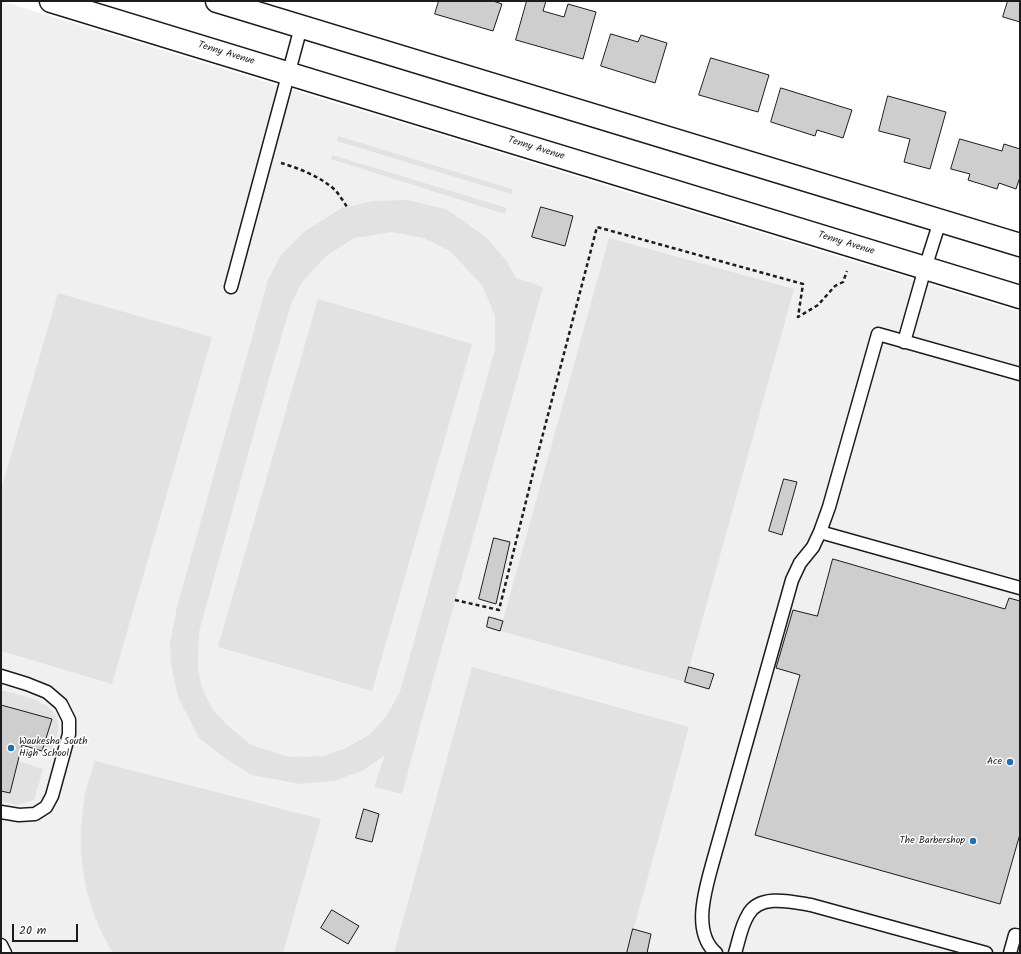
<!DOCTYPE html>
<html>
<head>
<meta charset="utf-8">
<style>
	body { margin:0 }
	#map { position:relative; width:1021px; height:954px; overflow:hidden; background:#fff; font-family:Kalam,sans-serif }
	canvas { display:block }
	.frame { position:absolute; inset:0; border:2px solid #1c1c1c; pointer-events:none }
	.scale { position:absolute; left:12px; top:924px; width:66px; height:18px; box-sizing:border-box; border:2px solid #1c1c1c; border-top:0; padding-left:5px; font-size:12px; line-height:14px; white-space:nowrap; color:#1c1c1c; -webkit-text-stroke:3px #fff; paint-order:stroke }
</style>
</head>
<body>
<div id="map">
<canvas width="1021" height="954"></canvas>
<div class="frame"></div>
<div class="scale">20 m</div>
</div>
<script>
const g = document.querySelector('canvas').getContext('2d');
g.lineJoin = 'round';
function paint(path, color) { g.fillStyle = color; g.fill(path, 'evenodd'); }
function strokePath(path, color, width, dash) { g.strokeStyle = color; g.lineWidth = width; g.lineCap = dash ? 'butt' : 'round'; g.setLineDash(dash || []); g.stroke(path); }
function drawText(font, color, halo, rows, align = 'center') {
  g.font = font + ' Kalam,sans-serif'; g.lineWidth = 3; g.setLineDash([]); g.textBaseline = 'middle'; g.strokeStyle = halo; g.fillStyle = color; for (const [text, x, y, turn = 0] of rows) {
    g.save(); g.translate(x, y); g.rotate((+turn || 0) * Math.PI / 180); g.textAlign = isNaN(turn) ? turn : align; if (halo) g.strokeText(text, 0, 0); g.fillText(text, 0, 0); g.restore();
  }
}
paint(new Path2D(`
	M1,1L1020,312V953H1Z`), '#f0f0f0');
paint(new Path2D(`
	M338,136L512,189L511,194L337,141Z
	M332,155L507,208L505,214L331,159Z
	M407,200L446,209L487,238L507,262L516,278L543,287L422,719L402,794L374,787L385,755L364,770L334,781L300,784L252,775L225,758L199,738L178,697L171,664L170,643L177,607L268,280L281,255L304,232L342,208L373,201ZM392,232L423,238L450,251L482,285L495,316V349L400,692L386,717L369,735L346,748L324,756L289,757L251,745L227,725L213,710L202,689L198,668L199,632L269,378L291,304L302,282L326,256L354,238Z
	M609,238L794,289L685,682L500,631Z
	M58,293L212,337L112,684L1,651V490Z
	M318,299L472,344L372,691L218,647Z
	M472,667L689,727L627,953H394Z
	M1,690C19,695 57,701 58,724C59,735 54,745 51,754L42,751L52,719L1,705Z
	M18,761L43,769L34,800L17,805L1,801V791L10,793Z
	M95,761L321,819L283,953H113C86,909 76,859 83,809C84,802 84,796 86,790C88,780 92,771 95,761Z`), '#e2e2e2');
const building = new Path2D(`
	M439,1H493L502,4L493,31L435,14Z
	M527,1H546L543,11L564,17L568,4L596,12L583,59L516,40Z
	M1008,1H1020V22L1003,17Z
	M611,34L638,42L641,35L667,43L655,83L601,66Z
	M711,58L769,75L758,112L699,95Z
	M781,88L852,110L843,138L817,130L815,136L771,122Z
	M888,96L946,112L930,169L904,162L910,139L879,131Z
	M960,139L1002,151L1004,144L1020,149V177L1016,189L999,183L997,189L968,180L970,174L951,169Z
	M541,207L573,216L565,246L532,237Z
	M784,479L797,482L782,535L769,531Z
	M494,538L510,542L496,604L479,599Z
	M833,559L1005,609L1009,598L1020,601V834L1000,904L755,835L800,675L776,668L793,610L817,616Z
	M489,617L503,621L500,631L487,627Z
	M689,667L714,674L709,689L685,682Z
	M1,705L52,719L42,751L22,745L10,793L1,791Z
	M364,809L379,814L372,842L356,838Z
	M332,910L359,926L348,944L321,928Z
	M633,929L651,934L647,953H627Z`);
paint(building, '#cecece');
strokePath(building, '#1c1c1c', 1);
const service = new Path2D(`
	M231,287L301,27
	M904,342L925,268L940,221
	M820,532L1020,588
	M1,676L27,684L47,692L61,704L69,720V734L52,796L46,807L35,814L19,815L1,812
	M1,945L5,953
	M716,953C692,932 705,891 712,865L792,580L800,563L813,547L820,532L829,507L878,334L1020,374
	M735,953C739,940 741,926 748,915C759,893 793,902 811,905L986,953
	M1010,953L1015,935L1020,936`);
const tertiary = new Path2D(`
	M51,1L1020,297
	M217,1L1020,245`);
strokePath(service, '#1c1c1c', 15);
strokePath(tertiary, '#1c1c1c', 25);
strokePath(new Path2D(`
	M281,163C299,168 323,178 336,191C340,196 344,202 347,207
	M455,600L499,610L538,453L597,227L803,284L798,317L818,305L835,286L843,282L847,271`), '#1c1c1c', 2.5, [4, 3]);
strokePath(service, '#fff', 12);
strokePath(tertiary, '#fff', 22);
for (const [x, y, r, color] of [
	[11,748,4,"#1f6fb2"],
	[1010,762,4,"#1f6fb2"],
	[973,841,4,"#1f6fb2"]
]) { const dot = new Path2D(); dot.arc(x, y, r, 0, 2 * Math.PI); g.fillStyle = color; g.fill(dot); strokePath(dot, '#fff', 1.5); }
drawText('10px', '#1c1c1c', '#fff', [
	["Tenny Avenue",226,54,17],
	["Tenny Avenue",536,149,17],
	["Tenny Avenue",846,244,17]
]);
drawText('10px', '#1c1c1c', '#fff', [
	["Waukesha South",19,742,"left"],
	["High School",19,754,"left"],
	["Ace",1002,762],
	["The Barbershop",965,841]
], 'right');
</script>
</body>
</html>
